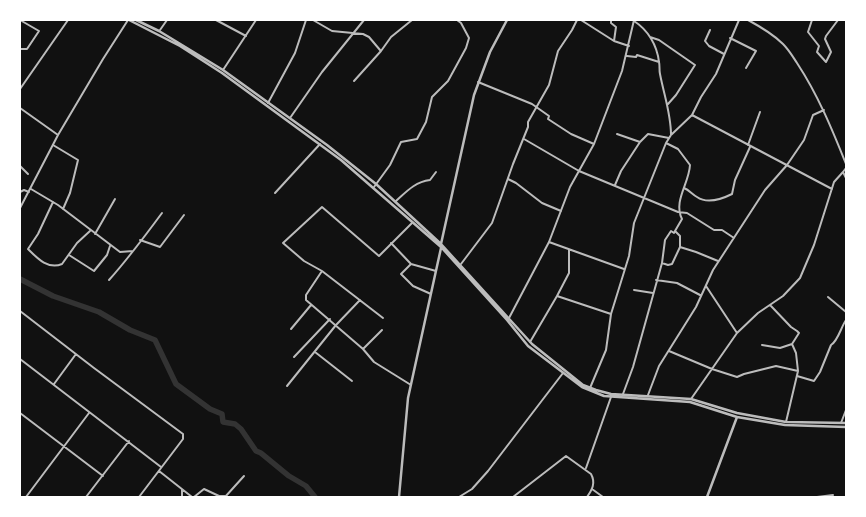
<!DOCTYPE html>
<html>
<head>
<meta charset="utf-8">
<style>
	body { margin:0 }
	#map { position:relative; width:866px; height:517px; overflow:hidden; background:#111; font-family:"Golos Text",sans-serif }
	canvas { display:block }
	.frame { position:absolute; inset:0; border:21px solid #fff; pointer-events:none }
</style>
</head>
<body>
<div id="map">
<canvas width="866" height="517"></canvas>
<div class="frame"></div>
</div>
<script>
const g = document.querySelector('canvas').getContext('2d');
g.lineJoin = 'round';
function strokePath(path, color, width, dash) { g.strokeStyle = color; g.lineWidth = width; g.lineCap = dash ? 'butt' : 'round'; g.setLineDash(dash || []); g.stroke(path); }
strokePath(new Path2D(`
	M20,279L53,296L99,312L130,330L155,340L176,384L210,409L222,414L223,422L235,424L241,429L256,451L261,453L289,476L306,486L315,497`), '#333', 5.5);
strokePath(new Path2D(`
	M20,20L39,31L27,49H20
	M216,20L246,36
	M313,20L332,31L363,34L369,37L380,50
	M581,20L614,41L629,46
	M611,20V23L616,27L614,41
	M748,20C761,27 773,34 783,44C789,50 793,57 797,63C818,95 832,129 846,164
	M812,20L808,32L819,46L817,52L826,62L831,52L825,39L826,36L838,20
	M634,21C648,30 657,45 659,62C660,66 659,70 660,74C664,95 671,114 671,135
	M160,30L167,20
	M710,30L705,41L709,46L724,54
	M650,37L659,40L695,65L676,95L668,104
	M730,38L756,51L746,68
	M627,56L636,57L637,55L659,62
	M223,70L256,20
	M354,81L381,51L391,37L412,20
	M478,82L532,104L549,116L548,119L571,134L594,144
	M20,89L68,20
	M268,103L295,53L306,20
	M20,108L58,135
	M692,115L832,189
	M290,118L322,72L364,20
	M617,134L640,142L648,134L669,138
	M524,139L579,171L678,212L687,213L714,230H722L734,238
	M53,145L78,160L70,193L63,209
	M748,145L760,112
	M20,166L28,174
	M846,168L843,172L846,178
	M508,179L516,183L542,203L561,211
	M615,185L621,171L640,142
	M374,187L390,165L401,142L417,139L426,122L432,97L448,81L466,48L469,38L461,23L457,20
	M684,188C689,190 692,194 697,197C707,204 722,199 732,194L735,180L750,147
	M31,189L58,205L120,252L133,251
	M20,192L24,190L29,192
	M275,193L320,144
	M396,201C407,191 415,182 430,180L436,172
	M53,202L38,234L28,249C37,258 48,270 62,264L77,243L90,231
	M20,208L58,135L103,59L128,20
	M95,234L115,199
	M140,240L160,247L184,215
	M549,242L624,269
	M391,243L411,264L436,271
	M680,247L696,252L718,261
	M69,255L94,271L107,255L110,246
	M662,263L665,240L671,231L674,233L675,231
	M411,264L401,274L413,286L431,294
	M461,264L492,223L513,164L528,127V122L549,85L558,51L572,30L577,20
	M322,271L306,295V300L363,349L374,362L411,385
	M109,280C128,259 145,236 162,213
	M656,280L677,283L700,295
	M706,286L737,333
	M634,290L653,293
	M557,296L569,273V250
	M828,297L846,312
	M771,306L791,327L797,331L799,333L792,344L796,353L798,371L786,422
	M20,311L94,368L183,434V439L139,497
	M383,318L322,271L304,261L283,243L322,207L379,256L412,223
	M509,318L549,242L570,187L594,144L622,71L634,20
	M291,329L311,305
	M530,342L557,296L611,314
	M762,345L780,348L792,344
	M363,349L382,330
	M669,351L712,369L737,377L744,374L776,366L798,371
	M315,352L352,381
	M294,357L330,319
	M20,359L161,467
	M797,376L814,381L820,372L831,345C838,341 841,327 846,320
	M54,384L76,354
	M287,386L336,325L360,300
	M590,388L606,350L611,314L629,256L634,223L666,143L671,135L692,115L701,97L716,74L739,20
	M623,394L633,367L662,263L668,265L672,264L680,247V236L675,231L682,219C673,201 689,184 690,165L678,149L666,143
	M648,395L659,366L696,307L713,270L765,190L787,165L804,140L813,115L824,110
	M691,399L737,333L758,313L783,296L800,278L814,245L834,182L843,172
	M20,413L103,476
	M841,423L846,410
	M586,468L611,397
	M159,471L192,497
	M592,489L603,497
	M26,497L89,413
	M86,497L129,441
	M182,497V490
	M194,497L204,489L219,496H226
	M225,497L244,476
	M459,497L472,489L488,471L563,373
	M513,497L566,456L591,474C596,483 592,490 587,497
	M817,497L833,495`), '#bcbcbc', 2);
strokePath(new Path2D(`
	M129,20L180,46L222,73L341,160L441,247L507,320L528,346L582,387L604,396L690,402L737,417L785,425L846,427
	M136,20L159,31L223,70L327,145L376,184L441,244L532,344L583,385L596,390L611,394L691,399L737,413L786,422L846,423
	M441,244L474,95L490,52L507,20
	M399,497L408,398L441,248
	M707,497L737,417`), '#bcbcbc', 2.5);
</script>
</body>
</html>
